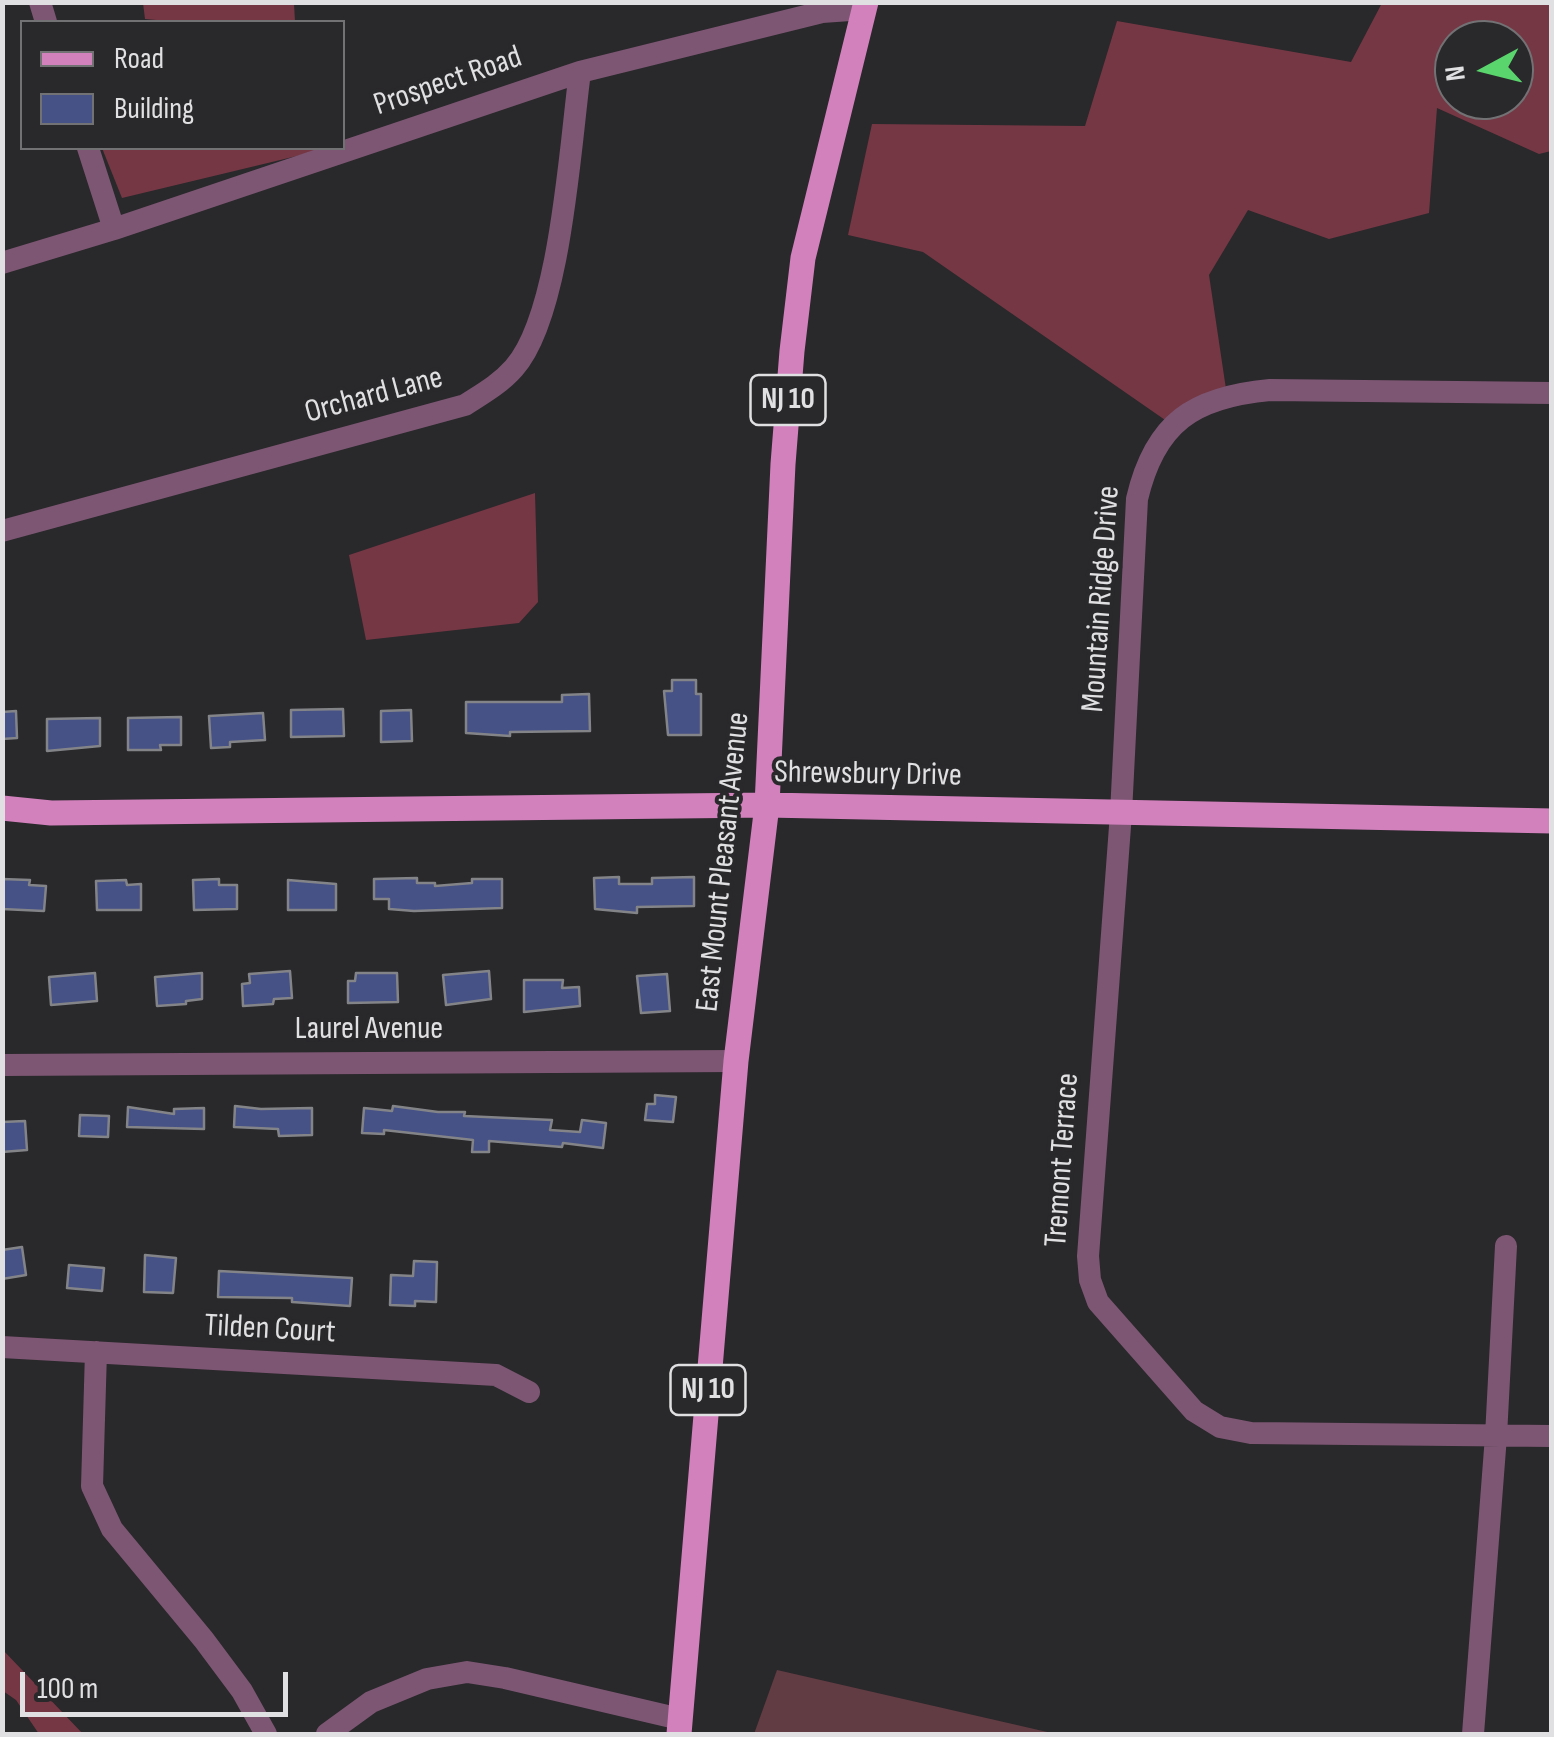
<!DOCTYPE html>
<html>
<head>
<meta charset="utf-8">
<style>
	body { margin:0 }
	#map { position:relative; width:1554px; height:1737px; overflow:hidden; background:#29282b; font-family:"Sofia Sans Condensed",sans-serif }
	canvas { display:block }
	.frame { position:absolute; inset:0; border:5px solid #e0dfe1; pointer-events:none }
	.legend { position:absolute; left:20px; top:20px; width:325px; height:130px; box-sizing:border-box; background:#29282b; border:2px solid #727174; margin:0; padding:12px 18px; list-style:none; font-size:30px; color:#e0dfe1 }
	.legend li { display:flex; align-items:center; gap:20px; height:50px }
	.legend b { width:50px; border:2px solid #727174 }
	.north { position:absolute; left:1434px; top:20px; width:100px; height:100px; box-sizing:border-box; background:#29282b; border:2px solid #727174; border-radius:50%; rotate:263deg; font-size:28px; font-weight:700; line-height:40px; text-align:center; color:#e0dfe1 }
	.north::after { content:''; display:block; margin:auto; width:35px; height:45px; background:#5ad56e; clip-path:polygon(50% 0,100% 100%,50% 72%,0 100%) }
	.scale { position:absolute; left:20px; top:1672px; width:268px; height:45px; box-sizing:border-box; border:5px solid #e0dfe1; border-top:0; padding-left:12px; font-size:30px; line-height:35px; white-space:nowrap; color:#e0dfe1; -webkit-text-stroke:8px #29282b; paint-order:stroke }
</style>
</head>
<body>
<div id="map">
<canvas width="1554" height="1737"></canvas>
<div class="frame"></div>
<ul class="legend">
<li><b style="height:12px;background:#d281bd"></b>Road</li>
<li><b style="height:28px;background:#465186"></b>Building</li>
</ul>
<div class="north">N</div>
<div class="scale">100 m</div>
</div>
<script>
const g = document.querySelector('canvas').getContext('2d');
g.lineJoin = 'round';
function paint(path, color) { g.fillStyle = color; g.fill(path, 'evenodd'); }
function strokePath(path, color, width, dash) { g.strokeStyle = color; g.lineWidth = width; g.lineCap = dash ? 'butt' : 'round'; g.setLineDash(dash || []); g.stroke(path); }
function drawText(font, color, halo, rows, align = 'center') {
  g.font = font + ' "Sofia Sans Condensed",sans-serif'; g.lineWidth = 8; g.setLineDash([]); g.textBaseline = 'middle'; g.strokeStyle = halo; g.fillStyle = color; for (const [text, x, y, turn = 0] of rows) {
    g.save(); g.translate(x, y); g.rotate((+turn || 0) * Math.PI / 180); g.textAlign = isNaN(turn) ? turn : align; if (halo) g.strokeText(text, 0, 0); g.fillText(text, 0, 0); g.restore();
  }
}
paint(new Path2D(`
	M777,1670L1056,1734H754Z`), '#623c43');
paint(new Path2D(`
	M143,3H294L295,22H178L145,19Z
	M1382,3H1551V151L1539,154L1437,108L1429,213L1329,239L1248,210L1209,275L1226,389L1168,422L923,252L848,235L872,124L1085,126L1117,21L1351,62ZM1454,40H1514V100H1454Z
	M102,148H326V149L122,198Z
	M535,493L538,602L519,623L366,640L349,555Z
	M3,1650L83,1734H39L16,1700L3,1691Z`), '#753744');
const building = new Path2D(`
	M672,680H696V694H701V735H668L664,691H672Z
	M589,694L590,731L510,732V736L466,733V702H562V695Z
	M343,709L344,736L291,737V710Z
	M411,710L412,741L381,742V711Z
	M16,711L17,738L2,739V712Z
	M263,713L265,740L230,742V747L211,748L209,716Z
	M181,717V745H160L161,750H128V718Z
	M100,718V746L47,751V719Z
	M619,877V884H652V878L694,877V906L637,907V913L595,909L594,878Z
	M417,878V883H435V886L472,883V879H502V908L414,911L389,909V899H374V879Z
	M2,879L30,880L29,885L46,886L44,911L2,909Z
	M219,879V885H237V909L194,910L193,880Z
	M126,880L127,885L141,884V910H97L96,881Z
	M288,880L336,884V910H288Z
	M290,971L292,998L274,999L273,1004L243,1006L242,984L250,983L249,974Z
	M489,971L491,999L446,1005L443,975Z
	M95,973L97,1001L51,1005L49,977Z
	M202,973V999L186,1001V1004L157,1006L155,977Z
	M356,973H397L398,1002L348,1003V981H355Z
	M667,974L670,1011L641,1013L637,976Z
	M524,980H563L562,988L579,987L580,1006L524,1012Z
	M655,1095L676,1097L673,1122L645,1120L647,1104H655Z
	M235,1106L261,1109L312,1108V1135L279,1136L278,1129L234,1127Z
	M393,1106L438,1112H465L464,1116L552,1120L550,1130L580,1132L582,1120L606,1123L603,1148L563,1143L562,1147L489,1141V1152H472L473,1140L384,1130V1134L362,1133L364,1108L392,1111Z
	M128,1107L174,1114V1109L204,1108V1129L127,1127Z
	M80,1115L109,1116L108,1137L79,1136Z
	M25,1121L27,1150L2,1152V1122Z
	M22,1247L26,1275L2,1279V1250Z
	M145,1255L176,1258L173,1293L144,1292Z
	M414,1261L437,1262L436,1302L415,1301V1306L390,1305L391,1275L413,1276Z
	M69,1265L104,1268L102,1291L67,1288Z
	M219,1271L352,1278L350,1306L292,1302V1298L218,1297Z`);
paint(building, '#465186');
strokePath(building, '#838488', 2.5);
strokePath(new Path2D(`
	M40,2L46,22
	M88,148L114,229
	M2,263L114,229L580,72L822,12L864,9
	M1552,393L1270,390C1194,397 1155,422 1137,499L1121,813L1088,1256L1090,1280L1098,1302L1194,1411L1220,1427L1251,1433L1552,1436
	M2,531L465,405C482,394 500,384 514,368C561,315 570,145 580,72
	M2,1065L736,1061
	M2,1347L496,1375L529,1392
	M96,1352L92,1486L112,1529L204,1640L242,1691L266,1734
	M327,1734L371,1702L427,1679L467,1672L505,1678L680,1719
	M1473,1734L1496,1436L1506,1246`), '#7d5673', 22);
strokePath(new Path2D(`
	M2,808L51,813L767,805L1552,821
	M679,1734L736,1061L767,805L783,464L792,351L803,258L866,2`), '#d281bd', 25);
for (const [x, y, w] of [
	[788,400,75],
	[708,1390,75]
]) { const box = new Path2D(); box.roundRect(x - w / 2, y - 25, w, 50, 8); g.fillStyle = '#29282b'; g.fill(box); strokePath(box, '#e0dfe1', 2.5); }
drawText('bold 30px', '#e0dfe1', null, [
	["NJ 10",788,400],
	["NJ 10",708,1390]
]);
drawText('32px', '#e0dfe1', '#29282b', [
	["Prospect Road",448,82,-19],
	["Orchard Lane",374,396,-15],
	["Mountain Ridge Drive",1102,599,-86],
	["Shrewsbury Drive",868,775,1],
	["East Mount Pleasant Avenue",724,862,-84],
	["Laurel Avenue",369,1030],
	["Tremont Terrace",1063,1160,-86],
	["Tilden Court",270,1330,3]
]);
</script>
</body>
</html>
